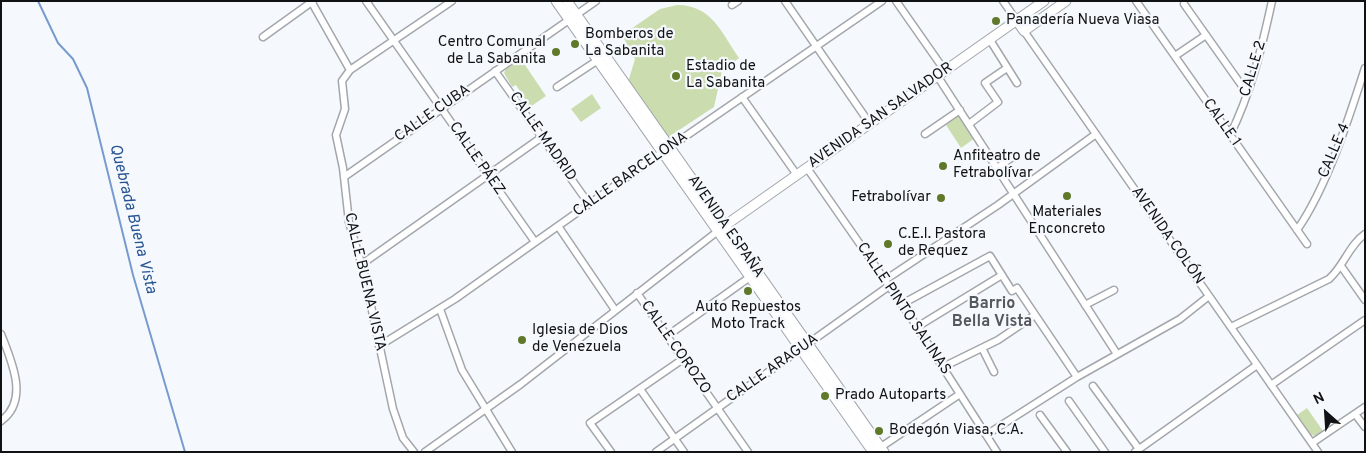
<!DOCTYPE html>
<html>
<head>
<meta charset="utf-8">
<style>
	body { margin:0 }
	#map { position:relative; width:1366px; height:453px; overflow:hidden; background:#f5f9fe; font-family:Overpass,sans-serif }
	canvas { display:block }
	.frame { position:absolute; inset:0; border:2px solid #101213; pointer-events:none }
	.north { position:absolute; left:1301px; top:388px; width:50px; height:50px; -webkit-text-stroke:4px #f5f9fe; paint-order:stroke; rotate:334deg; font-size:14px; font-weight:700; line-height:20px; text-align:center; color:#101213 }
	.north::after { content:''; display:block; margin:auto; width:18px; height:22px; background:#101213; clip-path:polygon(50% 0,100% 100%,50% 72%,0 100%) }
</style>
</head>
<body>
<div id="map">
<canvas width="1366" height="453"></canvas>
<div class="frame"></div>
<div class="north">N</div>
</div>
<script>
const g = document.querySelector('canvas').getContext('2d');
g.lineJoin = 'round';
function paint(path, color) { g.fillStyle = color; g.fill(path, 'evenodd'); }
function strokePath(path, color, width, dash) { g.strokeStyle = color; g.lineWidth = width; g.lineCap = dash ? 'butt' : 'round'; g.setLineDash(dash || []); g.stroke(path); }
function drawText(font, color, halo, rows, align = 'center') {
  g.font = font + ' Overpass,sans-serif'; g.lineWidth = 4.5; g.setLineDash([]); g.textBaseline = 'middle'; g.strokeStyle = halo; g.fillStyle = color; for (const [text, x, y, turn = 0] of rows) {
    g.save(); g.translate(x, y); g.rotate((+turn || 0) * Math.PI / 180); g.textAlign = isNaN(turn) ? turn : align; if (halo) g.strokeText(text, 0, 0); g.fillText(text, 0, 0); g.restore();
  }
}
paint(new Path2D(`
	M677,5C712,5 721,32 739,58L722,71L714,107L667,138L628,82L635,59L622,35L660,9Z
	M521,59L546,96L530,107L516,85L512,87L504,73L506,69Z
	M592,94L601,108L581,122L571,109Z
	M960,115L975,138L961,148L946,125Z
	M1307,408L1323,431L1316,436L1311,435L1297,415Z`), '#cbddaf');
strokePath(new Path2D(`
	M38,1L58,43L73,59L87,88L133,275L185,452`), '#789bcd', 2);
const minor = new Path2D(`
	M311,1L350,70
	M366,1L535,242
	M785,1L870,124
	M896,1L945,71
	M1003,1L1017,21
	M1136,1L1307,244
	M1184,4L1247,93
	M732,5L738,1
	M1024,31L1318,452
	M263,37L313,1
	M990,40L1017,83
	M1175,56L1206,35
	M495,71L589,204
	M938,77L1117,354
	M557,87L598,60
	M742,97L797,175
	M969,124L998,102L985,83L1007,68
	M925,134L960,110
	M1230,135C1251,93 1262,47 1272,1
	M807,168L912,319L997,452
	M997,168L1011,158
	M344,177L596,1
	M558,226L615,310
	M1297,230C1327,187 1349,118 1365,68
	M362,264L542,137
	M1341,266L1365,300
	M885,280L998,205L1096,134
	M637,293L748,452
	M902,304L990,256L1012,291L1017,288L1077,377
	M1085,305L1114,290
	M440,309L462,370L512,452
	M917,327L1002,275
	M1231,327L1329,279C1344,266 1349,245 1365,234
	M1,334C11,360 30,400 1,421
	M667,336L750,277
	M379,346L455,299L654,158L882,1
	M982,348L994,372
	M943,367L998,340L1035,315
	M1271,385L1365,320
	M1093,386L1139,449
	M640,389L684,452
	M1069,401L1105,452
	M1355,414L1365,427
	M1040,415L1067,452
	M986,435L1077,377L1180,319L1209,296
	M1312,443L1365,407
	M878,449L960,394
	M414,452L403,438L393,409L364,273L349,222L343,168L336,135L345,109L342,81L350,70L452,1
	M425,452L521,384L718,231
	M611,452L590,423L683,359
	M656,452L889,286
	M1135,452L1257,365`);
const tertiary = new Path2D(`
	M1017,21L1024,31L1066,1
	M720,229L1044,1`);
const secondary = new Path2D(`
	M556,1L873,452
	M567,1L884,452`);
strokePath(minor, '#a3a7ac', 9);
strokePath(tertiary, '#a3a7ac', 11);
strokePath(secondary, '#a3a7ac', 11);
strokePath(minor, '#fff', 6);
strokePath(tertiary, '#fff', 9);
strokePath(secondary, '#fff', 9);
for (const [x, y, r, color] of [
	[996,21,5,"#60782a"],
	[575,44,5,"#60782a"],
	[556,52,5,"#60782a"],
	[676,76,5,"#60782a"],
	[943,166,5,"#60782a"],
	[1067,196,5,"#60782a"],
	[941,198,5,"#60782a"],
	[888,244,5,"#60782a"],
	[748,291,5,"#60782a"],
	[522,340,5,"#60782a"],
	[825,396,5,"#60782a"],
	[879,431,5,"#60782a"]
]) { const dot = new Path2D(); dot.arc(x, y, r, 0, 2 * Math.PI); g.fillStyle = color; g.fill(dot); strokePath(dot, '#f5f9fe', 2); }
drawText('15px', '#101213', '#f5f9fe', [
	["Panadería Nueva Viasa",1006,21],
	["Bomberos de",585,35],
	["La Sabanita",585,52],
	["Centro Comunal",546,43,"right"],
	["de La Sabanita",546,60,"right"],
	["Estadio de",686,67],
	["La Sabanita",686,84],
	["Anfiteatro de",953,157],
	["Fetrabolívar",953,174],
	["Fetrabolívar",931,198,"right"],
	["Materiales",1067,213,"center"],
	["Enconcreto",1067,230,"center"],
	["C.E.I. Pastora",898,235],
	["de Requez",898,252],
	["Auto Repuestos",748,308,"center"],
	["Moto Track",748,325,"center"],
	["Iglesia de Dios",532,331],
	["de Venezuela",532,348],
	["Prado Autoparts",835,396],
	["Bodegón Viasa, C.A.",889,431]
], 'left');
drawText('15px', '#101213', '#f5f9fe', [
	["CALLE 2",1254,69,-73],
	["CALLE CUBA",433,114,-35],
	["AVENIDA SAN SALVADOR",881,116,-35],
	["CALLE 1",1221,123,55],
	["CALLE MADRID",542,137,55],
	["CALLE 4",1335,151,-67],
	["CALLE PÁEZ",476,159,55],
	["CALLE BARCELONA",631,175,-35],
	["AVENIDA ESPAÑA",725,227,55],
	["AVENIDA COLÓN",1167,236,55],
	["CALLE BUENA VISTA",364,282,77],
	["CALLE PINTO SALINAS",903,309,56],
	["CALLE COROZO",675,348,55],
	["CALLE ARAGUA",773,369,-35]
]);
drawText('italic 16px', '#285492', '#f5f9fe', [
	["Quebrada Buena Vista",132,219,76]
]);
drawText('bold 16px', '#55585c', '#f5f9fe', [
	["Barrio",992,305],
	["Bella Vista",992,323]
]);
</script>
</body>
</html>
